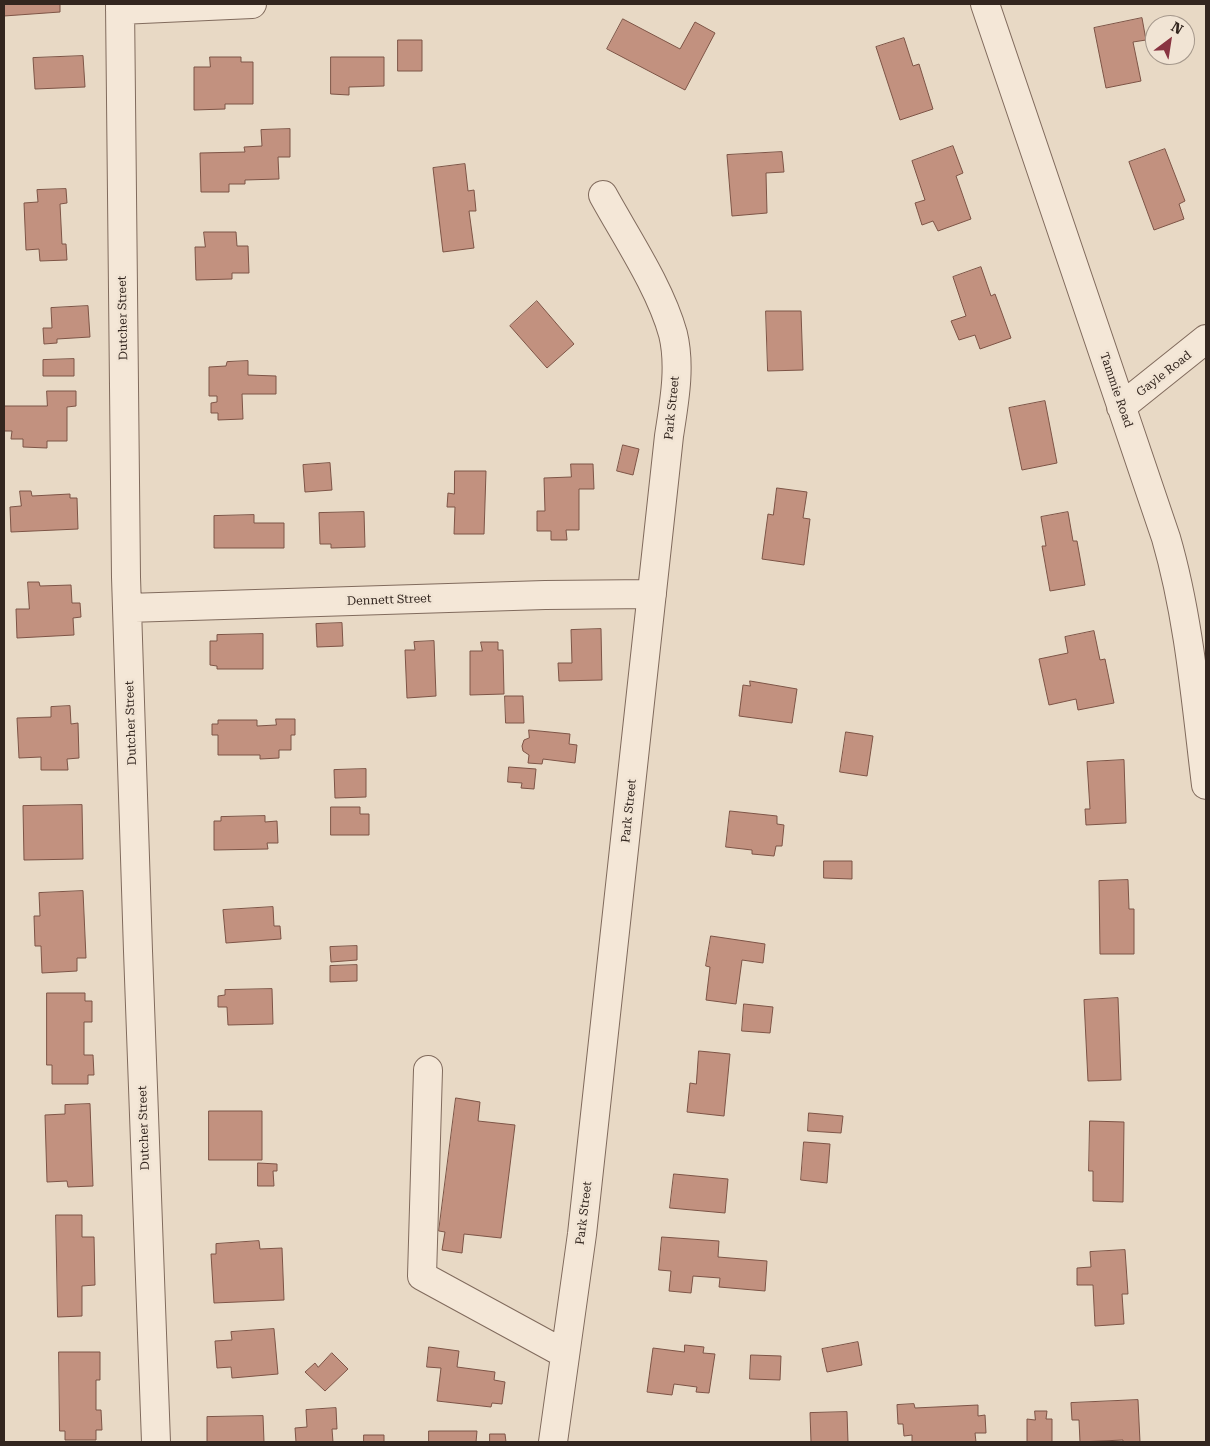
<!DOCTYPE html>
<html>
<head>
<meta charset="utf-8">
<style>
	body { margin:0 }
	#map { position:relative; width:1210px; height:1446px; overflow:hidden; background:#e8d9c5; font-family:"Roboto Serif",serif }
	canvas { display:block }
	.frame { position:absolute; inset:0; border:5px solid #33261f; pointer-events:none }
	.north { position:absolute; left:1145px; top:15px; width:50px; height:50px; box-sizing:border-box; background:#f1e4d4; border:1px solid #a5988c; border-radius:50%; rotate:31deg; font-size:14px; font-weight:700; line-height:20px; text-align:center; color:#33261f }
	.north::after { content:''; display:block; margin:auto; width:18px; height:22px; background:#893441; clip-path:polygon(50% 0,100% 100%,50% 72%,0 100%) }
</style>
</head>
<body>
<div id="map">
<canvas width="1210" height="1446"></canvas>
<div class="frame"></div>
<div class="north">N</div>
</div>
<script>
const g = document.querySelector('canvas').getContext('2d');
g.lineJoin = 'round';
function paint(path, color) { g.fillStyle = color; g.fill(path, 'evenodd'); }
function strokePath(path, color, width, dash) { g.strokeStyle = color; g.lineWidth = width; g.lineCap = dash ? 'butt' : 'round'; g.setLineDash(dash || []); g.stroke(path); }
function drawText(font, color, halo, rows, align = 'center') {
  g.font = font + ' "Roboto Serif",serif'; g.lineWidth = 5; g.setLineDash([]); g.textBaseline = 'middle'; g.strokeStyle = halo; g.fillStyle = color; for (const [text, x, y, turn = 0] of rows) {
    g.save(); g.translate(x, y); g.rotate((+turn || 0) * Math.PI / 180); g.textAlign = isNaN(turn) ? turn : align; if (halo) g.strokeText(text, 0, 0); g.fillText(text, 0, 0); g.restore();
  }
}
const building = new Path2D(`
	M4,4H60V12L4,16Z
	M1142,18L1146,40L1133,42L1141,81L1106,88L1094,28Z
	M623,19L680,49L695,22L715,33L685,90L607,49Z
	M904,38L913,66L919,64L933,109L900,120L876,47Z
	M398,40H422V71H398Z
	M83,56L85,87L35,89L33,58Z
	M210,57H241V62H253V104H225V109L194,110V67H210Z
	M331,57H384V86L349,87V95L331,94Z
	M290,129V157H278L279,179L245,180V184H229V192H201L200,153L245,152L244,147L262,146L261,130Z
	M953,146L963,173L956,176L971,219L938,231L933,221L922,225L915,203L925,200L912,161Z
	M1165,149L1185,201L1179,204L1184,219L1154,230L1129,162Z
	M782,152L784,172L766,173L767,213L732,216L727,155Z
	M465,164L468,191L474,190L476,211H469L474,248L443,252L433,168Z
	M66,189L67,203L60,204L62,244H66L67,260L40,261L39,249L26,250L24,203L38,202L37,190Z
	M204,232H236L237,246H248L249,273H232V279L196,280L195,247H205Z
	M981,267L991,296L995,294L1011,338L980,349L975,335L959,340L951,321L966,316L953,277Z
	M537,301L574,344L547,368L510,326Z
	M88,306L90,337L57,339V343L44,344L43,328H52L51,308Z
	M766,311H801L803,370L768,371Z
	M74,359V376H43V360Z
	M248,361V375L276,376V394H242L243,419L218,420V413H211V403L217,402V396H209V367L226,366L227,362Z
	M47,391H76V406L67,407V441H47V448L23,447V439H11L12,431H4V406H47Z
	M1045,401L1057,463L1022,470L1009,408Z
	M623,445L639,449L633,475L617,471Z
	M330,463L332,490L305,492L303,465Z
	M571,464H593L594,489H579V530H566L567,540H551V531H537V511H545L544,478L571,477Z
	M455,471H486L484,534H454L455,507H447L448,493L454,494Z
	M777,488L807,492L803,518L810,519L804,565L762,559L768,514L773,515Z
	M20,491H31L32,496L70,494V498H77L78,529L11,532L10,507L21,506Z
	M364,512L365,547L331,548V544H320L319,513Z
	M1068,512L1073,541H1077L1085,585L1050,591L1042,546H1046L1041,517Z
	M254,515V523H284V548H214V516Z
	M28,582H39L40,586L71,585L72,603H80L81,617L73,618L74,635L17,638L16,609H29Z
	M342,623L343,646L317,647L316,624Z
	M601,629L602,680L559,681L558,663H572L571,630Z
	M1094,631L1100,660L1105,659L1114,703L1078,710L1076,699L1049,705L1039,659L1068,653L1065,637Z
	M263,634V669H217V666L210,665V641H217V635Z
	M434,641L436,696L407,698L405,650H415L414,642Z
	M481,642H498V650H503L504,694L470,695V651H482Z
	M750,681L797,689L792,723L739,716L743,685L750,686Z
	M505,696H523L524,723H506Z
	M70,706L71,724L78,723L79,758L67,759L68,770H41V757L19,758L17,718L51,717V707Z
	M276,719H295V735H291V750H279V758L260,759V755H218V735H212V724H218V720H257V726L276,725Z
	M529,730L570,734L569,744L577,745L575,763L543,759L542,764L528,763L529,755L523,751L522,746L524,740L529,738Z
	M846,732L873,736L867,776L840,772Z
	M1124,760L1126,823L1086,825L1085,809H1090L1087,762Z
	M509,767L536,769L534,789L521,788L522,783L508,782Z
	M366,769V797L335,798L334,770Z
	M82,805L83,859L24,860L23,806Z
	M331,807H360V814H369V835H331Z
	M730,811L777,816V824L784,825L782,846H776L774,856L752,854V850L726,847Z
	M265,816V822L277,821L278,843H267L268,849L214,850V821H221V817Z
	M824,861H852V879L824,878Z
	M1128,880L1129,909H1134V954H1100L1099,881Z
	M83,891L86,958H77V971L42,973L41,946H35L34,916H40L39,893Z
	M273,907L274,926H280L281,939L226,943L223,910Z
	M711,936L765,944L763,963L742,960L736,1004L706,1000L710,967L706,966Z
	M357,946V960L331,962L330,947Z
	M357,965V981L330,982V966Z
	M272,989L273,1024L228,1025L227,1007H218V996L225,995V990Z
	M47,993H85V1001H92V1022H84V1055H93L94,1075H88V1084H52V1065H47Z
	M1118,998L1121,1080L1088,1081L1084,1000Z
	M744,1004L773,1007L770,1033L742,1031Z
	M699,1051L730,1054L724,1116L687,1112L690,1083L696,1084Z
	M456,1098L480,1102L478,1121L515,1125L501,1238L464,1234L462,1253L442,1250L445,1232L439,1231Z
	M90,1104L93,1186L68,1187L67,1181L47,1182L45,1115L65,1114V1105Z
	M209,1111H262V1160H209Z
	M809,1113L843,1116L841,1133L808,1131Z
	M1090,1121L1124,1122L1123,1202L1093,1201V1171H1089Z
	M804,1142L830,1144L827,1183L801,1180Z
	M258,1163L277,1164V1171H273L274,1186H258Z
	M674,1174L728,1179L725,1213L670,1208Z
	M56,1215H82V1237H94L95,1285L82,1286V1316L58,1317Z
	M662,1237L719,1241L718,1257L767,1261L765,1291L719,1287L720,1278L693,1276L691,1293L669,1291L671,1271L659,1270Z
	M259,1241L260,1249L282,1248L284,1300L214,1303L211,1254H216V1244Z
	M1125,1250L1128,1294H1122L1124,1324L1095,1326L1093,1285H1077V1268L1091,1267L1090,1252Z
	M274,1329L278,1374L232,1378L231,1367L217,1368L215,1341L232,1340L231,1332Z
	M858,1342L862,1365L827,1372L822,1349Z
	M685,1345L704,1347L703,1353L715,1354L709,1393L696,1392L697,1387L674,1384L672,1395L647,1392L653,1348L684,1352Z
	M429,1347L459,1351L457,1367L495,1372L494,1380L505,1382L502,1404L492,1403L491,1407L437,1401L441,1368L427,1367Z
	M59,1352H100V1380H96V1410H101L102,1430H96V1440H65V1431H60Z
	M332,1353L348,1369L325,1391L305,1372L315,1363L318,1367Z
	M751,1355L781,1356L780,1380L750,1379Z
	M1138,1400L1140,1442H1123V1440L1080,1442L1079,1420H1072L1071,1403Z
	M914,1404L915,1408L978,1405V1416L985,1415L986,1433H975L976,1442H912V1435L904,1436L903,1424H898L897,1405Z
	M336,1408L337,1429H332L333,1442H296L295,1428L307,1427L306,1410Z
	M1035,1411H1047L1046,1419H1052V1442H1027V1419L1035,1420Z
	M847,1412L848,1442H811L810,1413Z
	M263,1416L264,1442H207V1417Z
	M429,1431H477L476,1442H429Z
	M490,1434H505L506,1442H490Z
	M364,1435H384V1442H390H364Z`);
paint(building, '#c2917f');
strokePath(building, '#7d5446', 1);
const minor = new Path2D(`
	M120,4L126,577L138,951L156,1442
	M985,4L1166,538C1189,617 1196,703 1206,785
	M120,10L252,4
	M1121,407L1206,339
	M127,608L545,595L652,594
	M428,1070L422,1276L565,1354
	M553,1442L582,1234L669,436C674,403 681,367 673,334C660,287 626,237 603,195`);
strokePath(minor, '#816b5d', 30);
strokePath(minor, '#f4e7d7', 28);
drawText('12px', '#33261f', '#f1e4d4', [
	["Dutcher Street",123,318,-91],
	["Gayle Road",1164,374,-38],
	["Tammie Road",1116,390,71],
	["Park Street",672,408,-84],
	["Dennett Street",389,600,-2],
	["Dutcher Street",131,723,-92],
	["Park Street",629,811,-84],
	["Dutcher Street",144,1128,-92],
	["Park Street",584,1213,-83]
]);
</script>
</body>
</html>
